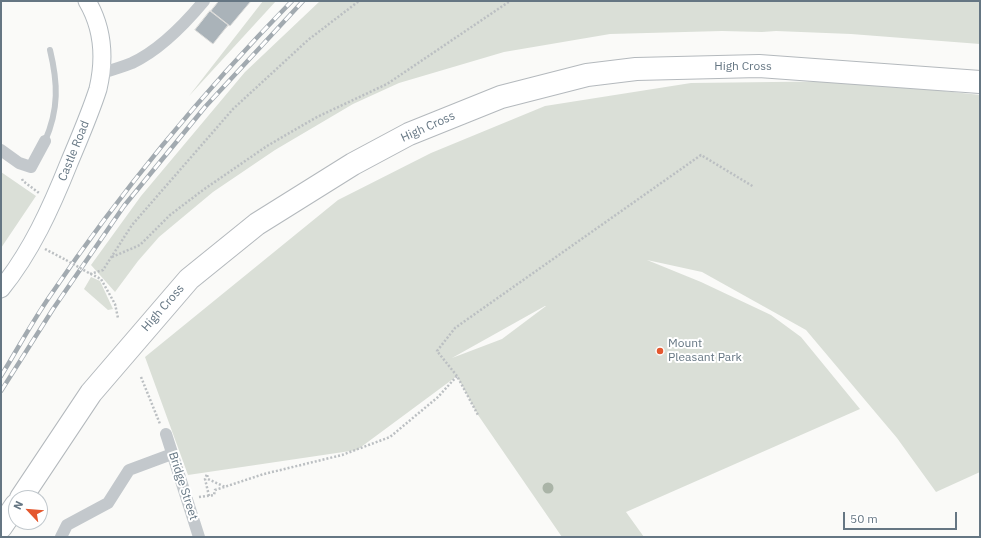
<!DOCTYPE html>
<html>
<head>
<meta charset="utf-8">
<style>
	body { margin:0 }
	#map { position:relative; width:981px; height:538px; overflow:hidden; background:#fafaf8; font-family:"IBM Plex Sans",sans-serif }
	canvas { display:block }
	.frame { position:absolute; inset:0; border:2px solid #657683; pointer-events:none }
	.north { position:absolute; left:8px; top:490px; width:40px; height:40px; box-sizing:border-box; background:#fff; border:1px solid #c1c8cd; border-radius:50%; rotate:296deg; font-size:11px; font-weight:700; line-height:16px; text-align:center; color:#657683 }
	.north::after { content:''; display:block; margin:auto; width:14px; height:18px; background:#e4572e; clip-path:polygon(50% 0,100% 100%,50% 72%,0 100%) }
	.scale { position:absolute; left:843px; top:512px; width:114px; height:18px; box-sizing:border-box; border:2px solid #657683; border-top:0; padding-left:5px; font-size:12px; line-height:14px; white-space:nowrap; color:#657683; -webkit-text-stroke:3px #fff; paint-order:stroke }
</style>
</head>
<body>
<div id="map">
<canvas width="981" height="538"></canvas>
<div class="frame"></div>
<div class="north">N</div>
<div class="scale">50 m</div>
</div>
<script>
const g = document.querySelector('canvas').getContext('2d');
g.lineJoin = 'round';
function paint(path, color) { g.fillStyle = color; g.fill(path, 'evenodd'); }
function strokePath(path, color, width, dash) { g.strokeStyle = color; g.lineWidth = width; g.lineCap = dash ? 'butt' : 'round'; g.setLineDash(dash || []); g.stroke(path); }
function drawText(font, color, halo, rows, align = 'center') {
  g.font = font + ' "IBM Plex Sans",sans-serif'; g.lineWidth = 4; g.setLineDash([]); g.textBaseline = 'middle'; g.strokeStyle = halo; g.fillStyle = color; for (const [text, x, y, turn = 0] of rows) {
    g.save(); g.translate(x, y); g.rotate((+turn || 0) * Math.PI / 180); g.textAlign = isNaN(turn) ? turn : align; if (halo) g.strokeText(text, 0, 0); g.fillText(text, 0, 0); g.restore();
  }
}
paint(new Path2D(`
	M263,1H276L189,96Z
	M320,1H980V44L851,34L776,31L762,32L722,31L610,34L504,52L399,83L353,104L275,150L213,192L159,237L138,261L115,292L91,265L141,196L245,72Z
	M855,81L980,95V472L936,492L897,438L806,330L702,272L647,260L701,282L771,315L801,337L860,409L626,512L644,537H562L478,415L457,376L357,450L188,475L145,357L338,200L431,153L545,106L691,83ZM546,306L502,339L452,358L545,306Z
	M1,172L36,196L1,248Z
	M91,277L100,281L113,309L108,310L84,289Z`), '#dadfd7');
paint(new Path2D(`
	M220,1H250L220,35L197,29Z`), '#0003');
const building = new Path2D(`
	M219,1H251L230,26L211,11Z
	M210,11L228,25L213,44L195,30Z`);
paint(building, '#aab3b9');
strokePath(building, '#dcdcda', 1);
const secondary = new Path2D(`
	M1,289C31,252 51,208 69,163C79,139 90,114 98,89C105,59 103,28 87,1`);
const highway = new Path2D(`
	M21,498L91,393L189,279L257,224L353,164L409,134L501,97L587,75L636,69L759,66L980,82
	M1,527L16,505`);
strokePath(secondary, '#b3babf', 19);
strokePath(highway, '#b4b9bd', 24);
strokePath(new Path2D(`
	M22,179L23,181L39,193
	M45,249L66,260
	M112,257L140,245L170,215L203,190L267,146L317,117L387,84L510,1
	M87,272L101,279L115,304L118,318
	M90,274L103,270L132,225L233,109L308,40L359,1
	M457,376L437,351L455,328L701,155L754,187
	M141,377L160,424
	M209,496L205,479L207,474L208,479L225,487
	M199,497L214,495L215,490L264,474L342,455L390,437L438,397L457,376L478,415`), '#bbbfc2', 2.5, [2, 2]);
strokePath(new Path2D(`
	M45,141C59,109 58,83 50,50`), '#c3c8cc', 6);
strokePath(new Path2D(`
	M102,73C112,70 122,67 132,63C160,50 184,25 204,1
	M1,150L19,163L31,167L45,141
	M166,434L199,537
	M61,537L67,525L108,503L129,470L172,454`), '#c3c8cc', 12);
strokePath(secondary, '#fff', 17);
strokePath(highway, '#fff', 22);
const rail = new Path2D(`
	M1,376C17,350 32,322 50,296C121,191 203,92 292,1
	M1,391L53,309L124,206L205,107L303,1`);
strokePath(rail, '#a2aab0', 4.5);
strokePath(rail, '#fff', 3, [9]);
strokePath(new Path2D(`
	M66,260L87,272`), '#bbbfc2', 2.5, [2, 2]);
g.fillStyle = '#aab4a7';
for (const [x, y] of [
	[548,488]
]) { g.beginPath(); g.arc(x, y, 5.5, 0, 2 * Math.PI); g.fill(); }
for (const [x, y, r, color] of [
	[660,351,4,"#e4572e"]
]) { const dot = new Path2D(); dot.arc(x, y, r, 0, 2 * Math.PI); g.fillStyle = color; g.fill(dot); strokePath(dot, '#fff', 1.5); }
drawText('12px', '#657683', '#fff', [
	["High Cross",743,67],
	["High Cross",428,127,-24],
	["Castle Road",74,151,-68],
	["High Cross",163,308,-49],
	["Bridge Street",183,486,72]
]);
drawText('12px', '#657683', '#fff', [
	["Mount",668,344],
	["Pleasant Park",668,358]
], 'left');
</script>
</body>
</html>
